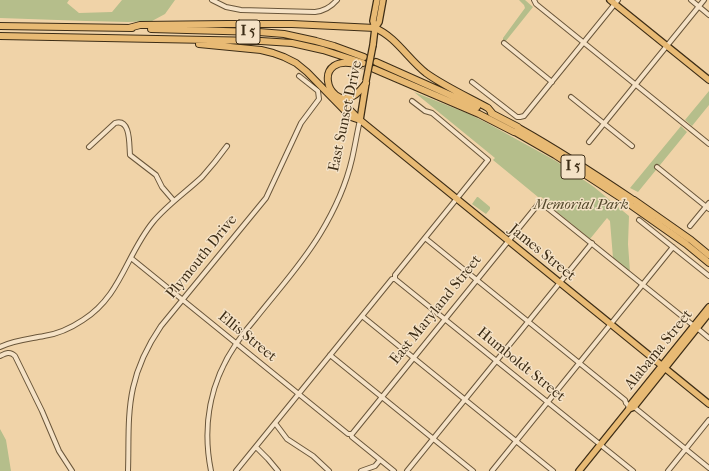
<!DOCTYPE html>
<html>
<head>
<meta charset="utf-8">
<style>
	body { margin:0 }
	canvas { display:block; background:#f0d3a8 }
</style>
</head>
<body>
<canvas width="709" height="471"></canvas>
<script>
const g = document.querySelector('canvas').getContext('2d');
g.lineJoin = 'round';
function paint(path, color) { g.fillStyle = color; g.fill(path, 'evenodd'); }
function strokePath(path, color, width, dash) { g.strokeStyle = color; g.lineWidth = width; g.lineCap = dash ? 'butt' : 'round'; g.setLineDash(dash || []); g.stroke(path); }
function drawText(font, color, halo, rows, align = 'center') {
  g.font = font + ' "IM FELL French Canon",serif'; g.lineWidth = 3; g.setLineDash([]); g.textBaseline = 'middle'; g.strokeStyle = halo; g.fillStyle = color; for (const [text, x, y, turn = 0] of rows) {
    g.save(); g.translate(x, y); g.rotate((+turn || 0) * Math.PI / 180); g.textAlign = isNaN(turn) ? turn : align; if (halo) g.strokeText(text, 0, 0); g.fillText(text, 0, 0); g.restore();
  }
}
paint(new Path2D(`
	M0,0H69L67,3L79,13L112,12L122,0H175L165,14L152,21L128,22L86,21L0,18Z
	M519,0H525L533,7L505,42L503,41V38L525,8L524,5Z
	M709,91V105L692,126L685,120Z
	M414,92L469,114L487,123L556,161L594,187L629,216L628,244L630,272L613,258L610,221L607,218L590,239L545,202L544,199L541,197H538L493,160L495,158Z
	M681,126L687,132L638,192L630,188Z
	M477,197H478L490,207V209L486,214L472,204Z
	M0,429L6,440L11,471H0Z`), '#b5be8b');
strokePath(new Path2D(`
	M362,67L373,68`), '#ccb28b', 6, [6, 3]);
const minor = new Path2D(`
	M212,0L226,7L241,10L315,12C324,11 331,7 337,0
	M534,0L536,4L709,144
	M691,0L709,15
	M504,43L552,82
	M472,82L517,117H520L524,116L618,0
	M571,97L632,146
	M589,142L704,0
	M89,147L115,123C131,118 129,145 130,155L156,175L162,187L174,201
	M657,167L709,209
	M639,220L709,276
	M690,226L709,203
	M425,238L625,400L626,403L628,405L629,409
	M131,258L348,434H351L352,437L394,471
	M395,279L633,471
	M362,316L553,471
	M697,328L709,338
	M0,347C14,340 29,339 44,336C58,334 71,328 83,320C121,296 126,255 153,222C167,205 186,192 202,177C211,167 219,157 227,146
	M330,355L473,471
	M0,356C6,353 10,351 15,356L42,411L59,451L72,471
	M634,407L709,468
	M275,423L287,439L313,456L329,471
	M352,434L540,202L694,326
	M256,447L268,459L278,471
	M128,471C129,443 127,415 133,388C138,365 148,345 161,326L266,198L301,123L319,99L318,91L299,76
	M211,471C202,426 210,382 236,344C242,335 249,326 256,318C278,290 302,264 320,234C334,211 346,185 352,159C355,146 357,133 360,120
	M236,471L392,279H395V275L488,160L432,113L425,111L412,101
	M361,471L375,466L380,460
	M407,471L592,243
	M492,471L673,247
	M668,471L709,420`);
const major = new Path2D(`
	M610,0L709,80
	M375,28L373,21L377,0
	M373,45L375,28L379,22L383,0
	M366,83L360,120L709,404
	M629,409L631,404L709,307
	M579,471L629,409L634,407L709,313`);
const highway = new Path2D(`
	M0,26L132,28
	M129,28L140,25L227,24H292L375,28C396,37 408,59 426,73C444,86 468,97 488,108L493,114
	M151,29L259,32L284,34L316,41L334,46L364,57
	M0,36L261,41L292,43L323,50L363,63
	M199,44L261,50L273,53L284,57L296,63L307,72L351,117L360,120
	M376,62L477,107
	M359,65C311,51 326,110 353,96C359,93 362,88 366,83
	M374,69L479,114L514,132
	M337,97L359,119
	M491,113L518,127
	M519,128C558,150 595,174 632,199
	M515,132L555,155L630,204
	M634,200L691,240L709,255
	M632,206L686,244L709,263`);
strokePath(minor, '#6a563a', 6);
strokePath(major, '#3d2d16', 8);
strokePath(highway, '#3d2d16', 8);
strokePath(minor, '#f5e2c6', 4);
strokePath(major, '#e8ba74', 5.5);
strokePath(highway, '#e8ba74', 6);
const majorBridge = new Path2D(`
	M366,81L373,45`);
strokePath(majorBridge, '#3d2d16', 8, []);
strokePath(majorBridge, '#e8ba74', 5.5);
for (const [x, y, w] of [
	[248,32,24],
	[573,167,24]
]) { const box = new Path2D(); box.roundRect(x - w / 2, y - 12, w, 24, 3); g.fillStyle = '#f5e2c6'; g.fill(box); strokePath(box, '#3d2d16', 1); }
drawText('bold 14px', '#3d2d16', null, [
	["I 5",248,32],
	["I 5",573,167]
]);
drawText('15px', '#3d2d16', '#f5e2c6', [
	["East Sunset Drive",346,116,-78],
	["James Street",542,253,39],
	["Plymouth Drive",202,257,-51],
	["East Maryland Street",436,310,-51],
	["Ellis Street",247,337,39],
	["Alabama Street",659,350,-51],
	["Humboldt Street",521,365,39]
]);
drawText('italic 15px', '#554a2d', '#f5e2c6', [
	["Memorial Park",581,205]
]);
</script>
</body>
</html>
